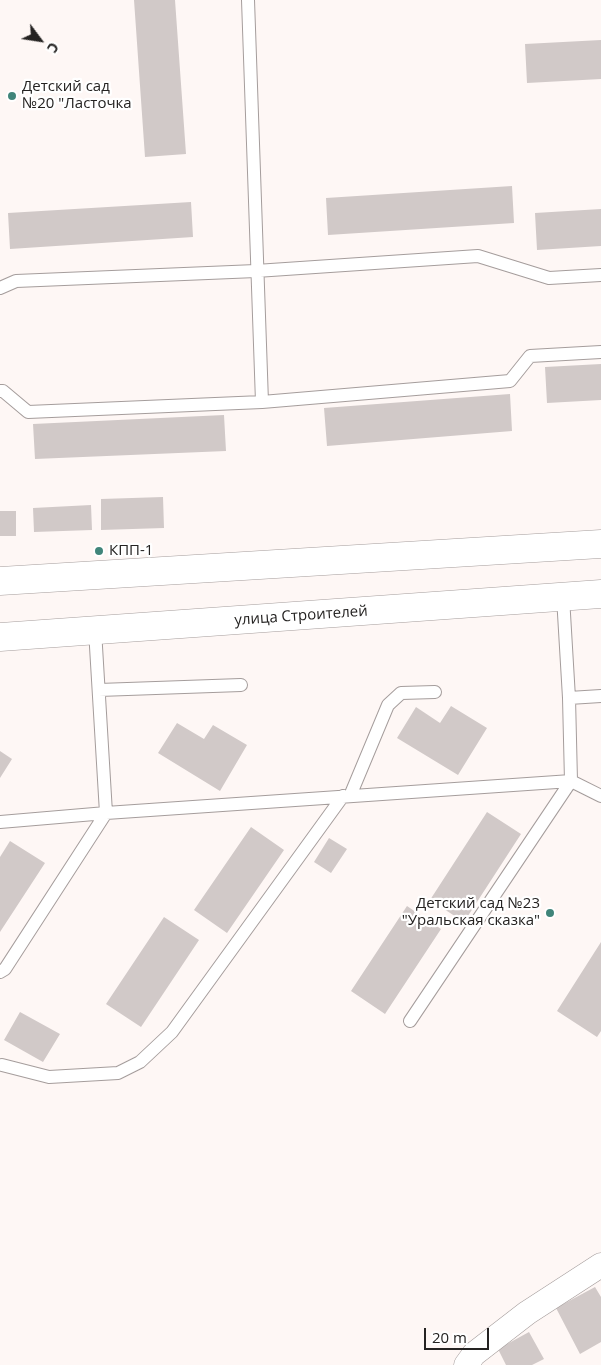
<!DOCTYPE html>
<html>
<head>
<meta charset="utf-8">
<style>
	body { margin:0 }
	#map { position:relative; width:601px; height:1365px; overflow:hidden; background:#fef7f5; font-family:"Open Sans",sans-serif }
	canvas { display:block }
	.north { position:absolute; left:15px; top:15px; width:50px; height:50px; -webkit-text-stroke:4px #fff; paint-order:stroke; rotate:121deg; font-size:14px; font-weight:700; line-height:20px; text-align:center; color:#252322 }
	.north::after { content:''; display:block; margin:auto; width:18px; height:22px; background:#252322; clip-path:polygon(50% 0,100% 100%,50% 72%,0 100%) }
	.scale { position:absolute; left:424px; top:1328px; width:65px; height:22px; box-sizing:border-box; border:2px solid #252322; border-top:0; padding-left:6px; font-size:15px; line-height:18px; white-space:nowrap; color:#252322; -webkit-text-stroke:4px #fff; paint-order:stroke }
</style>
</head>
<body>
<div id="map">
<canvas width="601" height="1365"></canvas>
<div class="north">С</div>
<div class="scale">20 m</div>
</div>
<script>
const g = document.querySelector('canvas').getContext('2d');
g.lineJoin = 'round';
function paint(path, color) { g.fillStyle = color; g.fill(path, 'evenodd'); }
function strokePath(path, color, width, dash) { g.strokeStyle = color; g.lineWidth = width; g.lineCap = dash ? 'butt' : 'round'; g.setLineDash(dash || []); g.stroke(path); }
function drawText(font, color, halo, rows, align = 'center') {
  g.font = font + ' "Open Sans",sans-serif'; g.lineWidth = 4.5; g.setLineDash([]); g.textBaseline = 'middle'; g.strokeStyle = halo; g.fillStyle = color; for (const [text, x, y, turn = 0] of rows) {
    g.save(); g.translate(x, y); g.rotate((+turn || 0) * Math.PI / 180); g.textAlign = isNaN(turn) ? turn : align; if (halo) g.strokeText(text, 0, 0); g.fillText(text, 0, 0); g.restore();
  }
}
paint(new Path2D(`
	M134,0H175L186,154L145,157Z
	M601,40V79L527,83L525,44Z
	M512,186L514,223L328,235L326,198Z
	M191,202L193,237L10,249L8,213Z
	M601,209V246L537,250L535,213Z
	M601,364V400L547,403L545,367Z
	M510,394L512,431L327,446L324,408Z
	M224,415L226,451L35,459L33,424Z
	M163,497L164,528L101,530V499Z
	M91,505L92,530L34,532L33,508Z
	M0,511H16V536H0Z
	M451,706L487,728L458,775L397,738L416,707L440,723Z
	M177,723L204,739L213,725L247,745L220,791L158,753Z
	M0,751L12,759L0,778Z
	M487,812L521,834L464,922L430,900Z
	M251,827L284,850L227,933L194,910Z
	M329,838L347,849L331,873L314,862Z
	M10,841L45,863L0,932V857Z
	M407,906L441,929L385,1014L351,991Z
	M164,917L199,940L141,1027L106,1004Z
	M601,942V1031L597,1037L557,1011Z
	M20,1012L60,1034L43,1062L4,1040Z
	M595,1287L601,1297V1342L580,1354L556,1308Z
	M529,1332L544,1359L532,1365H506L498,1349Z`), '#d1c9c8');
const lane = new Path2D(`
	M248,0L262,402
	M0,288L16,281L256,271L478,256L549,278L601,275
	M0,391H3L28,412L262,402L510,381L530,356L601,352
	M99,690L241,685
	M569,698L601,696
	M350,796L388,705L401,693L435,692
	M0,822L106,813L571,781L601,796
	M0,972L5,969L106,813L95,630
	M410,1021L571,781L569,698L563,597
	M2,1065L49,1077L118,1073L140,1062L172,1032L343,796`);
const street = new Path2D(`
	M466,1365L474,1354L527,1313L601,1265`);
const secondary = new Path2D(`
	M0,581L601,544
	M0,637L601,594`);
strokePath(lane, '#a59d9c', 14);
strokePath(street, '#a59d9c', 25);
strokePath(secondary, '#a59d9c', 29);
strokePath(lane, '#fff', 12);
strokePath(street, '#fff', 24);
strokePath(secondary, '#fff', 28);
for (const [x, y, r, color] of [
	[12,96,5,"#40857a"],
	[99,551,5,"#40857a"],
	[550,913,5,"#40857a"]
]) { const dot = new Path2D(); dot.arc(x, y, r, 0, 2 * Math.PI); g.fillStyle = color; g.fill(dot); strokePath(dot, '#fff', 2); }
drawText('15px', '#252322', '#fff', [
	["Детский сад",22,87],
	["№20 \"Ласточка",22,104],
	["КПП-1",109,551],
	["Детский сад №23",540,904,"right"],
	["\"Уральская сказка\"",540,921,"right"]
], 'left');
drawText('15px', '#252322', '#fff', [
	["улица Строителей",301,616,-4]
]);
</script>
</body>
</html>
